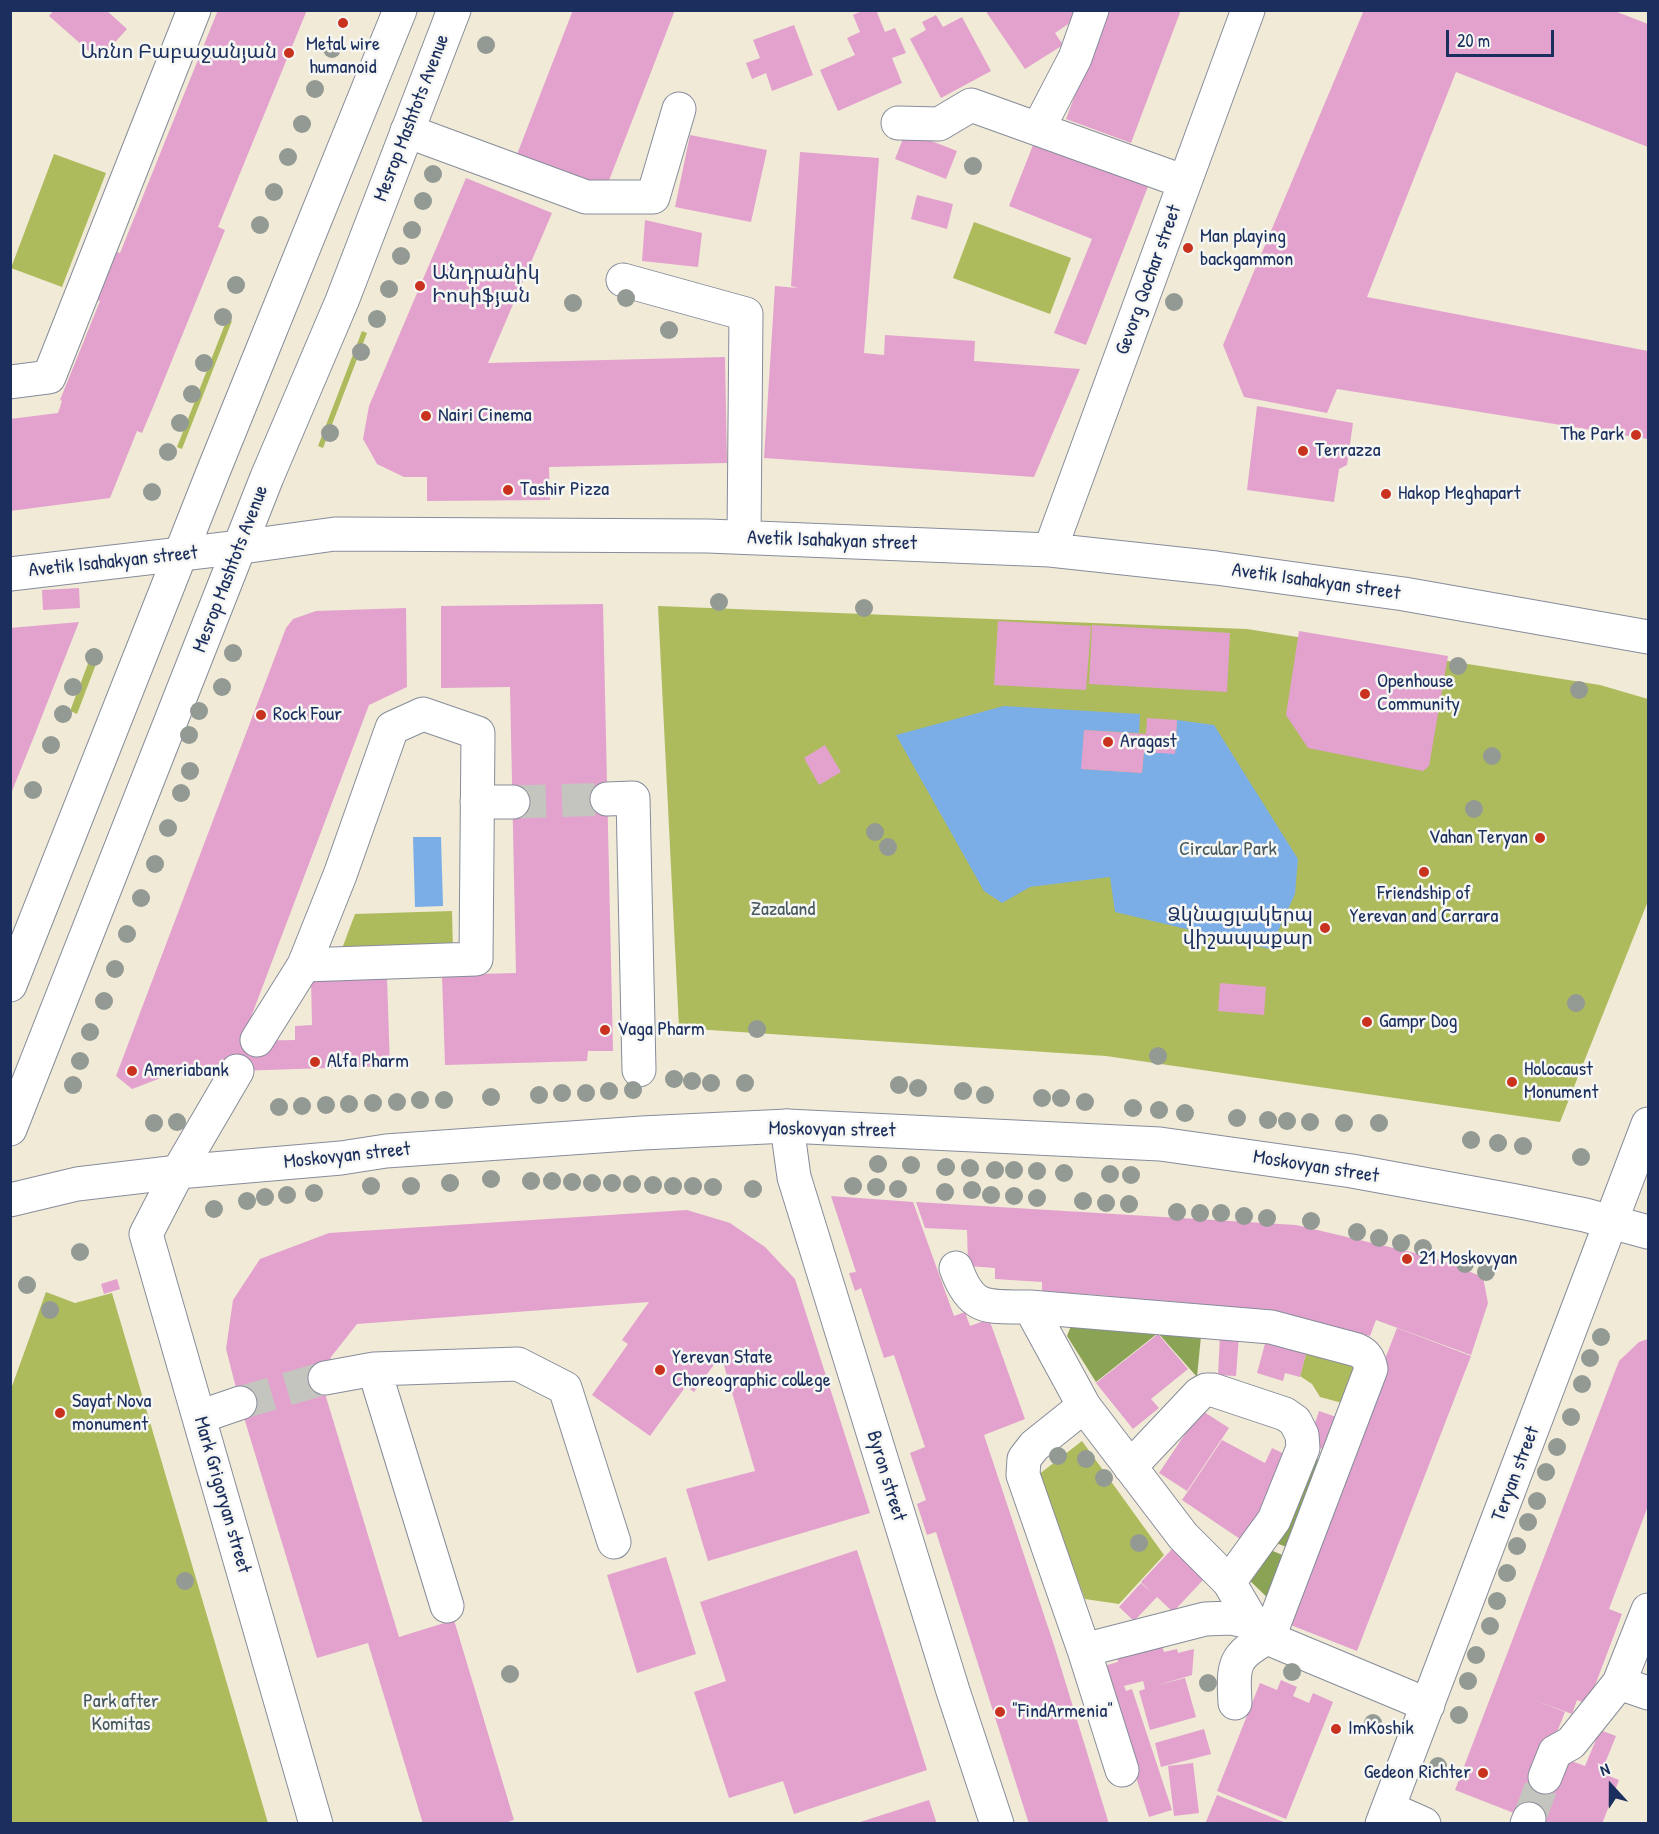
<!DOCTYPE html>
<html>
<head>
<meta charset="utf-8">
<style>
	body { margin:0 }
	#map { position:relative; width:1659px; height:1834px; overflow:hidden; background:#f0ead7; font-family:"Patrick Hand",sans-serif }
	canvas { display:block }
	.frame { position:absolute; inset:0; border:12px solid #1b2f5e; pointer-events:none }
	.north { position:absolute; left:1581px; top:1756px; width:60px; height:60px; -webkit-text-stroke:4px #f6f6f2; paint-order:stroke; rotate:339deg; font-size:16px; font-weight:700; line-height:24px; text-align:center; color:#1b2f5e }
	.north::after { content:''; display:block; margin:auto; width:21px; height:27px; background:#1b2f5e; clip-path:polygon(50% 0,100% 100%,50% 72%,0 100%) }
	.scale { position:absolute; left:1446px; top:30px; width:108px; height:27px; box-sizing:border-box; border:3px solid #1b2f5e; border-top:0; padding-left:8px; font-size:18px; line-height:21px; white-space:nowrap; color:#1b2f5e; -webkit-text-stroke:4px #f6f6f2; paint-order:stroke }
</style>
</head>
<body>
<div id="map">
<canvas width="1659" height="1834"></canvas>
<div class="frame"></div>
<div class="north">N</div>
<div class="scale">20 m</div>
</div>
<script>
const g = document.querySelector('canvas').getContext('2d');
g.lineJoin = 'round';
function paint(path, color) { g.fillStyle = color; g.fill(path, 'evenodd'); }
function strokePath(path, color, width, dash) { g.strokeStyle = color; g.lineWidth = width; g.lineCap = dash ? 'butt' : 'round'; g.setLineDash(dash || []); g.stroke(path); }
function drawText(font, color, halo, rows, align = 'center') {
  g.font = font + ' "Patrick Hand","Noto Sans Armenian",sans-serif'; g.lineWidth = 5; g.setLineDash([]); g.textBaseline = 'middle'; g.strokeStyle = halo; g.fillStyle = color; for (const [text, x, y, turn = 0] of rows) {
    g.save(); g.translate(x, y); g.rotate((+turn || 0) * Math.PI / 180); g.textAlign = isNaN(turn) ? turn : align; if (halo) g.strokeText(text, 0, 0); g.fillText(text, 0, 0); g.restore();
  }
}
paint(new Path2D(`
	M54,154L106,173L62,287L11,268Z
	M974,222L1071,258L1050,314L953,278Z
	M227,319L232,321L182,449L177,447Z
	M362,331L367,333L323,448L318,446Z
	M658,606L1247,629L1600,685L1648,699V901L1560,1122L1106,1056L679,1028Z
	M94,648L101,651L77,714L70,711Z
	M452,911L453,952L340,954L355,914Z
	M46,1292L75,1303L112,1293L268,1823H11V1389Z
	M1308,1346L1352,1358L1358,1370L1346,1404L1320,1397L1312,1384L1300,1376Z
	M1082,1441L1164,1555L1119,1604L1085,1599L1038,1475Z`), '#aebb5d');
paint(new Path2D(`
	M1075,1316L1202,1326L1197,1377L1158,1333L1096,1382L1067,1336Z
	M1306,1455L1327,1463L1295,1550L1273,1542Z
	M1261,1546L1292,1559L1274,1604L1245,1576Z`), '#8aa354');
paint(new Path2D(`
	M1004,706L1140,714L1139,733L1084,730L1082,769L1142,773L1144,752L1175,753L1177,720L1214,725L1298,859L1295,894L1270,949L1115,912L1110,877L1030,887L1002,903L984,891L896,735Z
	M441,837L443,906L415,907L413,837Z`), '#7bade7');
paint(new Path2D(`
	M54,10H106L127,29L99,60L49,16Z
	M218,10H307L218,227L225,230L153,407L142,433L137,431L110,498L10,511V419L58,413L62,401L60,400L100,301L85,295L105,247L120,253Z
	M573,10H675L603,196L514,162Z
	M864,10H876L885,32L895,28L906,53L892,58L902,83L838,111L820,70L855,55L847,38L860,32L853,15Z
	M985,10H1076L1080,16L1055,33L1063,45L1025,69Z
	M1107,10H1181L1131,143L1066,119Z
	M1364,10H1612L1648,24V147L1456,72L1367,297L1648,351V439L1337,389L1327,413L1244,397L1223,345Z
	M936,15L943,27L962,17L991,71L941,98L910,39L926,30L922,22Z
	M794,25L813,75L772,91L766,73L752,79L746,63L760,58L753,40Z
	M906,131L957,151L946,179L895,159Z
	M690,135L767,150L751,222L675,207Z
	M1035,140L1149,184L1086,345L1054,333L1092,239L1009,206Z
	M800,152L879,158L864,353L884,355L885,335L975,341L974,361L1080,369L1034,477L764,458L775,286L798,288L791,286Z
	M466,178L552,213L488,363L725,357L727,463L549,467L550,500L427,501V477H404L377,464L363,439L369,406Z
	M917,195L953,204L947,229L911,219Z
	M645,220L702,233L698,267L642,261Z
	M1257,406L1353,423L1347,465L1339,469L1334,502L1247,490Z
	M79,588L80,608L43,610L42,590Z
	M603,604L613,1051H588L587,1061L445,1065L442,975L516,973L510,687L441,688V606Z
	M406,608L407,687L369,705L242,1041L295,1040V1026L312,1025L311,980L387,978L390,1066L174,1073L132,1089L116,1076L286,628L293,619L316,611Z
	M998,621L1091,626L1086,690L994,685Z
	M79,622L33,739L10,796V628Z
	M1092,625L1230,633L1227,692L1089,684Z
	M1299,631L1448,656L1429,766L1423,771L1308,748L1286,715Z
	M1147,718L1177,720L1175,754L1144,752L1142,773L1081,769L1084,730L1146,734Z
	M825,745L841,772L819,785L804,758Z
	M1220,983L1266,987L1264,1015L1218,1011Z
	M831,1196L913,1202L954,1316L965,1312L970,1326L989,1319L1025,1419L984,1435L1054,1645L1109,1824H1029L936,1532L927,1535L917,1504L926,1500L910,1453L925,1447L894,1355L884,1358L861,1288L855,1291L849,1273L856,1272Z
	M916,1202L1296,1225L1432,1257L1483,1277L1488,1303L1471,1355L1376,1320L1370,1336L1274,1311L1167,1301L1134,1299L1109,1302L1110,1296L1042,1291V1282L995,1279V1268L968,1266L967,1230L925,1228Z
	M687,1210L730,1223L765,1247L795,1279L870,1513L708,1561L686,1489L755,1471L721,1355L694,1392L686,1386L650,1436L592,1395L628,1344L622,1340L649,1302L357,1324L331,1357L323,1387L399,1637L454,1620L514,1820L502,1824H423L368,1643L317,1658L242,1411L226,1349L233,1300L260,1259L329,1233Z
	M117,1279L120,1289L104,1294L101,1284Z
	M1397,1328L1471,1356L1357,1651L1283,1622Z
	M1158,1334L1188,1369L1151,1399L1159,1408L1133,1429L1096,1383Z
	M1220,1335L1239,1336L1236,1376L1218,1375Z
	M1648,1339V1506L1609,1609L1622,1614L1588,1704L1577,1700L1572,1714L1534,1700L1565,1712L1540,1775L1560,1757L1585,1766L1600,1730L1616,1736L1601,1773L1619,1780L1602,1824H1542L1455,1790L1619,1361L1639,1342Z
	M1266,1340L1307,1350L1300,1377L1285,1373L1283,1381L1257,1373Z
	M1201,1410L1229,1428L1187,1491L1159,1473Z
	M1319,1411L1342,1419L1332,1452L1308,1444Z
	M1222,1440L1265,1463L1272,1448L1295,1459L1249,1545L1182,1500Z
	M1172,1549L1204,1579L1173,1612L1157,1597L1134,1621L1119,1607L1141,1583L1154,1595L1141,1582Z
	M857,1550L927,1770L794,1814L783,1781L729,1798L694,1692L726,1681L700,1602Z
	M666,1557L696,1654L637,1673L607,1575Z
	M1161,1643L1164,1652L1177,1649L1178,1653L1194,1649L1192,1675L1155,1686L1185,1678L1196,1717L1150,1730L1139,1691L1145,1689L1143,1681L1124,1686L1126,1691L1132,1689L1172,1810L1149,1817L1100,1667L1118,1662L1117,1657Z
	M1281,1680L1297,1687L1293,1696L1309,1703L1313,1693L1333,1702L1286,1819L1217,1791L1260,1683L1277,1690Z
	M1204,1729L1211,1754L1161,1767L1155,1743Z
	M1193,1763L1199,1813L1174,1816L1168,1766Z
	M1217,1795L1286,1823V1824H1205Z
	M929,1800L937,1824H860V1822Z`), '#e3a2cd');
strokePath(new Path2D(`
	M513,802L607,799
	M240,1403L325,1378
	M1529,1819L1545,1777`), '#c5c5bf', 33, [33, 16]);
const minor = new Path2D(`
	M898,123L939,124L971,105L1185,182
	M1038,129L1075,58L1092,10
	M407,131L586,197H653L679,109
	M623,280L746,314L744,537
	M10,382L49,377L194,10
	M1050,550L1248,10
	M10,574L241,547L335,534L708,536L1050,550L1216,568L1404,594L1648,637
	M607,799L633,798L639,1070
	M477,802H513
	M257,1040L304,965L340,875L392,728L423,714L478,733L476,959L304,965
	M237,1071L178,1172L146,1234L316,1824
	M787,1126L794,1177L953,1691L997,1824
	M956,1268C972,1313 989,1306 1030,1307L1084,1406L1183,1536L1229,1582L1253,1623
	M1030,1307L1271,1327L1357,1350C1366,1354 1369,1359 1371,1369L1269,1637C1233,1656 1233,1664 1235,1703
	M374,1369L447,1606
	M325,1378L374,1369L518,1364L565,1388L614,1542
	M1084,1406L1034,1446L1024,1459L1023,1475L1084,1650L1122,1770
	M199,1417L240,1403
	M1130,1467L1199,1394L1206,1390H1213L1285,1414L1295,1421L1302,1435L1303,1448L1274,1520L1229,1582
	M1648,1610L1619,1683L1648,1693
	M1084,1650L1205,1619L1231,1618L1253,1623L1277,1642L1428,1705
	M1545,1777L1555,1752L1571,1743L1619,1683
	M1388,1808L1424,1824
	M1382,1824L1648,1124
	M1527,1824L1529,1819`);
const major = new Path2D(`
	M10,1200L77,1184L178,1172L341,1158L386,1151L642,1133L787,1126L1160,1144L1352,1171L1516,1201L1585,1215L1648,1232`);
const highway = new Path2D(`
	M10,985L213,472L400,10
	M10,1129L267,477L342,301L454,10`);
strokePath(minor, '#868c9a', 35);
strokePath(major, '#868c9a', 35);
strokePath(highway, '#868c9a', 35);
strokePath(minor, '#fff', 33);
strokePath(major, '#fff', 33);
strokePath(highway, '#fff', 33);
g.fillStyle = '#939a94';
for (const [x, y] of [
	[486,45],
	[332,49],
	[315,89],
	[302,124],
	[288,157],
	[973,166],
	[433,174],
	[274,192],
	[423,201],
	[260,225],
	[412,230],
	[401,256],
	[236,285],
	[389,289],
	[626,298],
	[1174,302],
	[573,303],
	[223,317],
	[377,319],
	[669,330],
	[361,352],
	[204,363],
	[192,394],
	[180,423],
	[330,433],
	[168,452],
	[152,492],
	[719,602],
	[864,608],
	[233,653],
	[94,657],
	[1458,666],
	[73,687],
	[222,687],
	[1579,690],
	[199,711],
	[63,714],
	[189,735],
	[51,745],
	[1492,756],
	[190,771],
	[33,790],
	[181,793],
	[1474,809],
	[168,828],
	[875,832],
	[888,847],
	[155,864],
	[141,898],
	[127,934],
	[115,969],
	[104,1001],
	[1576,1003],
	[757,1029],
	[90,1032],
	[1158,1056],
	[80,1061],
	[674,1079],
	[692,1081],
	[711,1083],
	[745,1083],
	[73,1085],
	[899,1085],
	[918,1088],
	[633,1090],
	[609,1091],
	[963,1091],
	[562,1093],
	[586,1093],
	[539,1095],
	[985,1095],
	[491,1097],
	[1042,1098],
	[1061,1098],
	[420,1100],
	[444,1100],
	[397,1102],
	[1085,1102],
	[373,1103],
	[349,1104],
	[326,1105],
	[302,1106],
	[279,1107],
	[1133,1108],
	[1159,1110],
	[1185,1113],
	[1237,1118],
	[1268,1120],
	[1287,1121],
	[177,1122],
	[1310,1122],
	[154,1123],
	[1344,1123],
	[1379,1123],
	[1471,1140],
	[1498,1143],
	[1523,1146],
	[1581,1157],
	[878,1164],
	[911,1165],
	[946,1167],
	[970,1168],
	[995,1170],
	[1014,1170],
	[1037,1171],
	[1064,1173],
	[1110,1174],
	[1131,1175],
	[491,1179],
	[531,1181],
	[552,1181],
	[572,1182],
	[450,1183],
	[592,1183],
	[612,1183],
	[632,1184],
	[653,1185],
	[371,1186],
	[411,1186],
	[673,1186],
	[693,1186],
	[853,1186],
	[713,1187],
	[876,1187],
	[753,1189],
	[898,1189],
	[972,1190],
	[945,1192],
	[314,1193],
	[287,1195],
	[991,1195],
	[1014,1196],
	[265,1197],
	[1037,1198],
	[247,1201],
	[1083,1201],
	[1106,1203],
	[1129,1204],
	[214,1209],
	[1177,1212],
	[1200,1213],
	[1221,1213],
	[1244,1216],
	[1267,1218],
	[1311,1221],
	[1357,1232],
	[1379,1238],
	[1401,1243],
	[1423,1248],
	[80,1252],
	[1465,1264],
	[1486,1272],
	[27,1285],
	[50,1310],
	[1601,1337],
	[1590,1358],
	[1582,1384],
	[1571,1417],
	[1557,1447],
	[1058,1456],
	[1086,1459],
	[1546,1472],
	[1104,1478],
	[1537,1501],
	[1528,1522],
	[1139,1543],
	[1517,1546],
	[1507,1573],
	[185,1581],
	[1497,1601],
	[1490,1626],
	[1476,1655],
	[1292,1672],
	[510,1674],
	[1468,1681],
	[1208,1683],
	[1459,1715],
	[1373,1723],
	[1438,1766]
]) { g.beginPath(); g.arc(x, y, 9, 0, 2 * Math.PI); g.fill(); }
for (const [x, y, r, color] of [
	[343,23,6,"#c8321e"],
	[289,53,6,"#c8321e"],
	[1188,248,6,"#c8321e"],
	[420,286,6,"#c8321e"],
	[426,416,6,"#c8321e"],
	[1636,435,6,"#c8321e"],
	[1303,451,6,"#c8321e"],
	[508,490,6,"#c8321e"],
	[1386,494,6,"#c8321e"],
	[1365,694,6,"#c8321e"],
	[261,715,6,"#c8321e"],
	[1108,742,6,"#c8321e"],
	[1540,838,6,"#c8321e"],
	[1424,872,6,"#c8321e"],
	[1325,928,6,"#c8321e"],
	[1367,1022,6,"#c8321e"],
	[605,1030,6,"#c8321e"],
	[315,1062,6,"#c8321e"],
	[132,1071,6,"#c8321e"],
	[1512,1082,6,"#c8321e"],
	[1407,1259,6,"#c8321e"],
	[660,1370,6,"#c8321e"],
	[60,1413,6,"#c8321e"],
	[1000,1712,6,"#c8321e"],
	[1336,1729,6,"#c8321e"],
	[1483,1773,6,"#c8321e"]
]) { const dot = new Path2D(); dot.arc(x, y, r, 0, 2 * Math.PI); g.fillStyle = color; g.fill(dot); strokePath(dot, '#f6f6f2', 2); }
drawText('20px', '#1b2f5e', '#f6f6f2', [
	["Metal wire",343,45,"center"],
	["humanoid",343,68,"center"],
	["Առնո Բաբաջանյան",277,53,"right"],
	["Man playing",1200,237],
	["backgammon",1200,260],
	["Անդրանիկ",432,274],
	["Իոսիֆյան",432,297],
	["Nairi Cinema",438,416],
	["The Park",1624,435,"right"],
	["Terrazza",1315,451],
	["Tashir Pizza",520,490],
	["Hakop Meghapart",1398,494],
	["Openhouse",1377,682],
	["Community",1377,705],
	["Rock Four",273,715],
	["Aragast",1120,742],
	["Vahan Teryan",1528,838,"right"],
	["Friendship of",1424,894,"center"],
	["Yerevan and Carrara",1424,917,"center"],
	["Ձկնացլակերպ",1313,916,"right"],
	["վիշապաքար",1313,939,"right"],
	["Gampr Dog",1379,1022],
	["Vaga Pharm",617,1030],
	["Alfa Pharm",327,1062],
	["Holocaust",1524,1070],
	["Monument",1524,1093],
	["Ameriabank",144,1071],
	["21 Moskovyan",1419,1259],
	["Yerevan State",672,1358],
	["Choreographic college",672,1381],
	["Sayat Nova",72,1402],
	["monument",72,1425],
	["\"FindArmenia\"",1012,1712],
	["ImKoshik",1348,1729],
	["Gedeon Richter",1471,1773,"right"]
], 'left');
drawText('20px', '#1b2f5e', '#f6f6f2', [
	["Mesrop Mashtots Avenue",412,118,-69],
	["Gevorg Qochar street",1149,280,-70],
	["Avetik Isahakyan street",832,541,2],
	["Avetik Isahakyan street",113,562,-6],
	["Mesrop Mashtots Avenue",231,569,-69],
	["Avetik Isahakyan street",1316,582,8],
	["Moskovyan street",832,1130,1],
	["Moskovyan street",347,1156,-6],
	["Moskovyan street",1316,1167,9],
	["Teryan street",1516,1474,-69],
	["Byron street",886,1476,73],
	["Mark Grigoryan street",222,1495,74]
]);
drawText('20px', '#47595e', '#f6f6f2', [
	["Circular Park",1228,850],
	["Zazaland",783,910],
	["Park after",121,1702],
	["Komitas",121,1725]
]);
</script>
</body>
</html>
